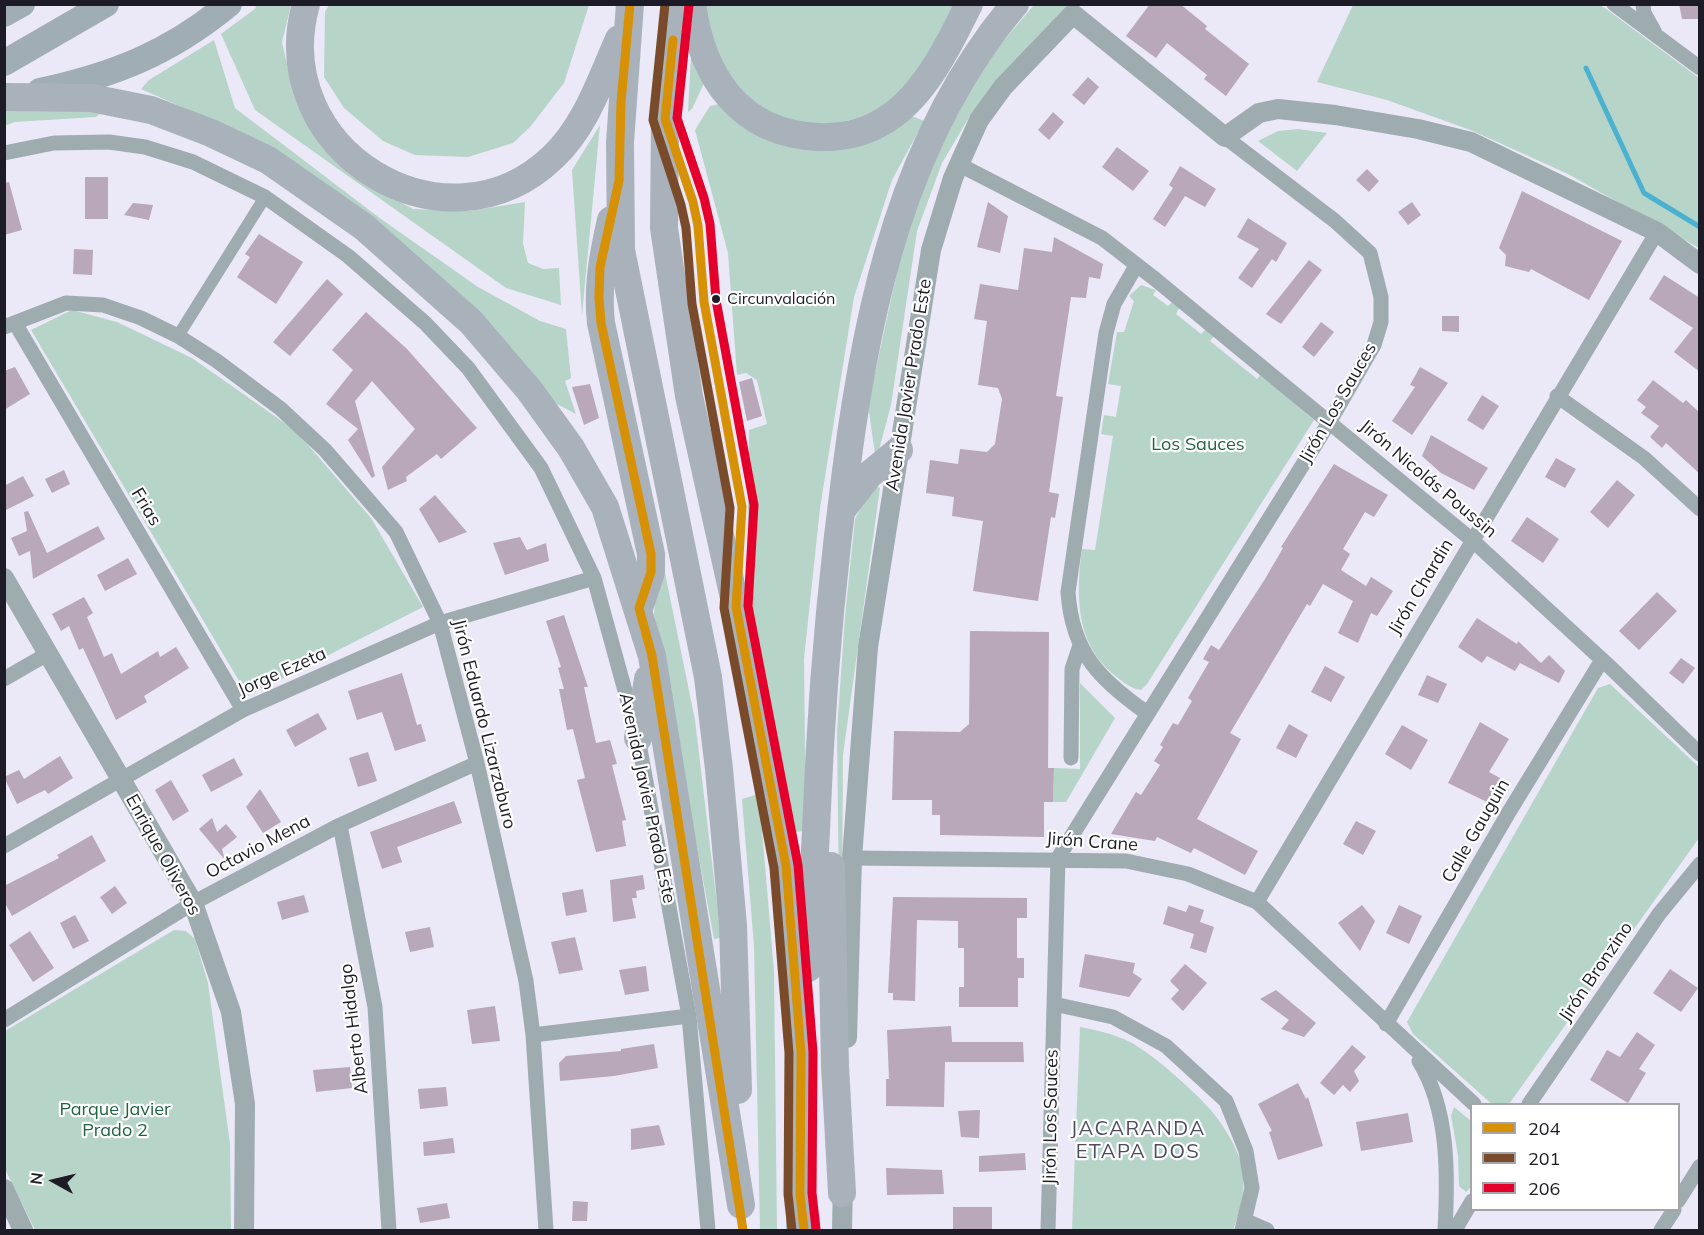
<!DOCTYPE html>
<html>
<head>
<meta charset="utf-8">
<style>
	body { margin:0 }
	#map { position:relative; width:1704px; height:1235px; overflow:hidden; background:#ebe8f7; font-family:Mulish,sans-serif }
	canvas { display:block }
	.frame { position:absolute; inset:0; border:6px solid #1d1b25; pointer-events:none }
	.legend { position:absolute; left:1470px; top:1103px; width:210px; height:108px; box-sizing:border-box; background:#fff; border:2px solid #a5a4a8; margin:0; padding:8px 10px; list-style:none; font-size:18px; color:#1d1b25 }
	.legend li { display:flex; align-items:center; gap:12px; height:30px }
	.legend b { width:30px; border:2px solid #a5a4a8 }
	.north { position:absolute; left:24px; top:1151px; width:60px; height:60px; -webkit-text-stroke:4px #fff; paint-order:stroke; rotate:278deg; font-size:16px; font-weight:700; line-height:24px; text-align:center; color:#1d1b25 }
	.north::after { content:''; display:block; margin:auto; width:21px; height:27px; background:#1d1b25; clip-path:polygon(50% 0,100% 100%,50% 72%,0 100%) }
</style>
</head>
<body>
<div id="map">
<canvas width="1704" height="1235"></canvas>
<div class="frame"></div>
<ul class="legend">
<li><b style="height:8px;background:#d69106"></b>204</li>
<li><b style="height:8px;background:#7a4b2a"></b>201</li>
<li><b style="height:8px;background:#e4002b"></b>206</li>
</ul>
<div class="north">N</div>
</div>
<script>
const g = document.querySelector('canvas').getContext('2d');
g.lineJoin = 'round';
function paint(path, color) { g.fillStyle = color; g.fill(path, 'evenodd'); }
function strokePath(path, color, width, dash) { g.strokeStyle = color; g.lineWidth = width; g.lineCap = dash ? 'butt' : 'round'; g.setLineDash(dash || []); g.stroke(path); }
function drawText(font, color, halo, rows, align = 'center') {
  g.font = font + ' Mulish,sans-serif'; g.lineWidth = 4.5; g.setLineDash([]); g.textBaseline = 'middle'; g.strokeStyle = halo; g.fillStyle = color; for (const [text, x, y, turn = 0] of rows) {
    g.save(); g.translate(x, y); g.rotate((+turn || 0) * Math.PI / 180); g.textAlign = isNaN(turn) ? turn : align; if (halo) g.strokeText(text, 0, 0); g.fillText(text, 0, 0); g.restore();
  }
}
paint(new Path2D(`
	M703,4L958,5C939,37 921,78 892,103C886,108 875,111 867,114C816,137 754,117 724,70C714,54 708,23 703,4Z
	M255,5H291L282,42L294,96L336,155L369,185L413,209L469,211L525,202L523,244L528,263L543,269L559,268L561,305L506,288L255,110L221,34L256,8Z
	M329,5L330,4L589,5L564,83L530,127L513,143L468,157L415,155L383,141L344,108L324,77L325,12Z
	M1034,5H1074L971,114L942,163L917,231L891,405L876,461L868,405L904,240L935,155L979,70Z
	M1353,5H1600L1609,11L1699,78V248L1568,174L1473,131L1387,100L1317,82Z
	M214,40L235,108L381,219L478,287L540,321L566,329L571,378L565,381L576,414L555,403L242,134L141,89L149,80Z
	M691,56L706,79L692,109L688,112Z
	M720,104L789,143L912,116L924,121L892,180L854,297L820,508L804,659L806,831L794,832L747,579L749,430L767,424L757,380L746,373L737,375L728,253L695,130L710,106Z
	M4,106L106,109L96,117L14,122L5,126Z
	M600,125L582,315L572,170Z
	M1298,129L1327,133L1297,171L1258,141L1278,131Z
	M1141,285L1156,290L1153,295L1168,306L1172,302L1179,308L1176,314L1201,334L1206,329L1214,336L1210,341L1257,379L1261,374L1314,420L1147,684L1141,690C1130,689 1122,681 1113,674C1075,643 1076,594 1082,549L1095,550L1113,436L1101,434L1104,415L1116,417L1121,386L1108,384L1117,332H1124L1134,301L1129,296Z
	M72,310L117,322L192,358L296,431L371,518L423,607L248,696L31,330Z
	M874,485L880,488L843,755L842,902L839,901L837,731L845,616L855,519Z
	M665,573L695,720L721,938L714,939L654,615L655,598Z
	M1080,683L1115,718L1066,802H1053L1054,768L1080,769Z
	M1610,684L1699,767V838L1509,1104H1492L1413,1034L1407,1022L1598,688Z
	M759,794L774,972L777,1230H760L754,946L742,799Z
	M174,930L186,931L195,939L208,983L230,1144L231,1230H35L5,1169V1031Z
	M1080,1027C1097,1030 1113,1034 1128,1041C1150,1051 1204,1099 1218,1119C1227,1132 1237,1148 1241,1163C1247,1185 1241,1210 1233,1230H1072Z
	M1454,1107L1471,1121V1187L1466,1192L1459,1186L1458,1155L1451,1116Z`), '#b7d4c8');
strokePath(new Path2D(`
	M1586,68L1644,193L1700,227`), '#4bb1d1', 5);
paint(new Path2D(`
	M1150,4H1180L1207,26L1205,29L1249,64L1226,96L1204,79L1207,75L1167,43L1156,58L1126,36Z
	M1679,4H1700V19H1682Z
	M1088,77L1099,87L1084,105L1072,95Z
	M1053,112L1064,122L1049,140L1038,130Z
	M1117,147L1149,171L1133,191L1102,167Z
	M1180,166L1216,189L1205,207L1185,196L1165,227L1153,219L1173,188L1169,185Z
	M1367,169L1379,181L1369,192L1356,180Z
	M85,177H108V219H85Z
	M9,182L22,230L4,235V183Z
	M1522,191L1622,241L1589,300L1531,269L1529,272L1505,266L1506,255L1499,248Z
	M988,202L1008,216L1000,253L977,247Z
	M1412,202L1421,215L1408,225L1398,212Z
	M133,203L153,205L149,220L124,215Z
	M1248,218L1287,243L1276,262L1272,259L1252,288L1238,278L1259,249L1237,237Z
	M259,234L303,262L276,304L237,277L250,257L245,254Z
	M1054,237L1103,264L1100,279L1089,277L1086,298L1071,297L1056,396L1063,397L1049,492L1059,494L1055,518L1051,517L1038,601L973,591L983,521L952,516L954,497L926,493L930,460L958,464L960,449L987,452L995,444L1002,399L998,388L978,385L987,321L974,319L980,284L1018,290L1024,248L1052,252Z
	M74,249L93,250L92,275L73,274Z
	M1309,260L1322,270L1281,324L1266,314Z
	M1664,275L1700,298V372L1674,352L1693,328L1649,299Z
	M327,279L343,294L290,356L273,342Z
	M366,312L407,349L477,428L441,459L437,454L406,477L407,481L388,490L382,467L415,429L372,381L355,401L375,476L372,478L348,440L358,429L326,404L353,370L332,350Z
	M1442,316H1459V332L1442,331Z
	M1321,322L1334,332L1314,357L1302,347Z
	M15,367L30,394L4,410V371Z
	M1420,367L1448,383L1412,435L1392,421L1415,387L1410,385Z
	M752,378L762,416L747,421L739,382Z
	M1653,380L1683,403L1686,400L1700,413V474L1666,443L1662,448L1650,437L1659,426L1641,413L1646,407L1637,400Z
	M590,384L599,418L584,425L572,387Z
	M1482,395L1499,406L1483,430L1467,420Z
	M1431,435L1488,468L1474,490L1441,473L1422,456Z
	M1556,458L1576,469L1565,488L1545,477Z
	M1334,464L1388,495L1374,517L1365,512L1343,549L1350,554L1341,570L1366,586L1371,577L1393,591L1377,616L1371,613L1358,643L1338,633L1353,601L1323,584L1310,606L1307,604L1230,733L1241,739L1197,819L1258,851L1245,875L1194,848L1191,853L1157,837L1155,841L1111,834L1136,792L1141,795L1160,765L1154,761L1163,747L1160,745L1173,723L1178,725L1192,701L1188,698L1209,662L1203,659L1211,645L1219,650L1265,579L1283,548L1281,547Z
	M64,470L70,484L52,493L45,479Z
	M23,476L34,496L4,511V486Z
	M1617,480L1635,495L1608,528L1590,512Z
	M435,495L467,532L439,543L419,509Z
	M28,511L47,553L98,526L105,539L33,579L30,551L19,556L11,538L27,531L24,512Z
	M1527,517L1559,539L1543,563L1511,541Z
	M520,537L527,550L546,543L549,561L505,575L493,543Z
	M128,558L137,574L105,591L97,575Z
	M1657,592L1677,611L1639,650L1619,631Z
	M84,597L93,613L87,617L104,657L112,653L121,674L158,651L160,657L176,647L189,668L144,696L147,702L116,720L83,648L79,650L69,626L61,631L52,614Z
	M564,615L588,687H584L596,743L610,740L617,764L612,765L626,820L622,821L626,846L596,852L577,780L585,778L573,729L567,730L559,689H564L558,668L561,667L546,621Z
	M1477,618L1517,644L1518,641L1541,663L1549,655L1565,671L1559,683L1520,663L1515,671L1487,656L1482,663L1458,647Z
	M970,631L1049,632L1048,768H1054L1053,802H1044V837L940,835V815H932V800H892L894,731L960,732L969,724Z
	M1681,658L1695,668L1683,684L1669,673Z
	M1325,666L1345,677L1331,702L1311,692Z
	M402,673L417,725L421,724L426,741L395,751L382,712L357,720L348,691Z
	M1427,675L1447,684L1438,703L1418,695Z
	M318,713L327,729L295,747L286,730Z
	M1480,722L1509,739L1489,772L1500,778L1489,803L1448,783Z
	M1289,724L1308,735L1296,758L1276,748Z
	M1402,725L1428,740L1411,770L1385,754Z
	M368,752L377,781L358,787L349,758Z
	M60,756L73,778L48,794L45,790L17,804L4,777L19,770L24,779Z
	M234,758L243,775L211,792L202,775Z
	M171,780L189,811L173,821L155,790Z
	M260,789L281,822L263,833L246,807Z
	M454,801L462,823L397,847L402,862L382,869L370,832Z
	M212,818L217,832L226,824L237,837L222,849L225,860L199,829Z
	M1356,821L1376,831L1363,855L1343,844Z
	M92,835L106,861L12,916L4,901V886L59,858L57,855Z
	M643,875L645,889L636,891L637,898H632L636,918L613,922L610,880Z
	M115,886L127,903L112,914L100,897Z
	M583,889L587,912L566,916L562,893Z
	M304,895L309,912L282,920L277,902Z
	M893,897L1027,898V918H1017V958H1024V978H1018V1007H959V987H964V948H958V921L917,920L915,1001L893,1000V993H888Z
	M1189,905L1204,910L1200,922L1214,927L1206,953L1190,948L1194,934L1163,924L1168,906L1186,912Z
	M1362,905L1375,921L1360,951L1338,923Z
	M1399,905L1422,916L1409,944L1386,933Z
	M75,915L89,941L73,949L60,923Z
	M430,927L434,947L410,952L405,932Z
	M30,931L54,968L33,982L9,945Z
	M575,937L583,970L559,974L551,942Z
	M1085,954L1135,963L1133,973L1142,979L1129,997L1079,987Z
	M1185,964L1207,983L1183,1011L1171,999L1179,990L1170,981Z
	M646,966L649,991L625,995L619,970Z
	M1670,969L1698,988L1681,1012L1653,993Z
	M1276,990L1316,1023L1304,1037L1281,1029L1289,1020L1260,999Z
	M495,1006L500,1041L472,1044L467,1010Z
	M951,1026L952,1042H1023L1024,1062H945L944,1107L886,1106V1079H889L887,1030Z
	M1637,1032L1655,1045L1639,1069L1646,1073L1628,1103L1590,1080L1607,1050L1620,1057Z
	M654,1044L658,1068L614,1076L560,1081L559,1063L566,1056L621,1051V1049Z
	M1352,1045L1366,1057L1354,1071L1359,1081L1350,1092L1343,1085L1334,1095L1320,1083Z
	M350,1067L352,1088L316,1092L313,1070Z
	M1298,1083L1306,1099L1308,1097L1323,1146L1278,1160L1269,1132L1272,1131L1258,1104Z
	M446,1087L448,1106L420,1109L418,1089Z
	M980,1110L979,1138L961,1137L958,1111Z
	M1408,1113L1413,1142L1361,1151L1356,1122Z
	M659,1125L665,1145L631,1150V1129Z
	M453,1138L455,1153L424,1156L423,1142Z
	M1025,1153L1026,1170L979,1172V1156Z
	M886,1168L942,1170L944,1194L887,1195Z
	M573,1201L588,1202L587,1221H572Z
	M447,1203L450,1218L420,1223L417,1208Z
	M953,1207H992V1230H953Z`), '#b8a8b9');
strokePath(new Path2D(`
	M178,336L265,197`), '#9eacb0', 12);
strokePath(new Path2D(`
	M1614,4L1700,68
	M1643,4L1644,13L1654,31
	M4,153L54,143L109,142L145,147L193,162L265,197L348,256L425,323L468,368L541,468L594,578L638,738L689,1016L708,1230
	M958,164L1102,238L1155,279L1472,540L1609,666L1700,754
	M1136,266L1114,304L1106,333L1068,592C1072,653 1100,680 1147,713
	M15,323L243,710
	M4,327L66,303L103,305L141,318L178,336L217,361L281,409L325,450L396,532L440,623L477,763L526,981L533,1035L546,1230
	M1557,396L1644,458L1700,509
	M4,679L49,653
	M1071,758L1072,669L1080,645
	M340,825L375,1007L389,1230
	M4,846L243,710L440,623L594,578
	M852,858L1126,861L1188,874L1257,902L1474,1104
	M1257,902L1657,232
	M1054,1004L1113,1017L1166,1046L1226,1101L1246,1151L1252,1188L1242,1230
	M4,1020L193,903L340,825L477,763
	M1386,1024L1509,812L1602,660
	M533,1035L689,1016
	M1419,1061C1449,1110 1448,1174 1445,1230
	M1529,1104L1659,914L1700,864
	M1678,1201L1700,1166
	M1246,1221L1267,1230
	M1048,1230L1058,858L1330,421L1374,345L1381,322V297L1370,253L1335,221L1225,137
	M1455,1230L1472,1201
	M1661,1230L1674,1210`), '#9eacb0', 15);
strokePath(new Path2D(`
	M4,578L193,903L231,1012L245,1104L244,1230
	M847,1038L852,858L868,647L931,250L953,178L979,120L1003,87L1073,14L1225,137L1259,113L1278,109L1335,115L1418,129L1471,142L1657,232L1700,264
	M4,1189L23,1230
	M842,1230L843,1182`), '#9eacb0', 20);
strokePath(new Path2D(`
	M4,14L22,4
	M4,63L106,4
	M40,91C114,75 170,53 229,4`), '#a0adb5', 26);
strokePath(new Path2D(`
	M306,4C265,151 446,260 553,157C586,126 601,79 619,39
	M630,4L620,142L621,250L708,677L719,769L733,925L738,1090
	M677,4L665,119L664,228L689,396L736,607L786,866L801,1053L800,1230
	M692,4C702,77 739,133 818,137C842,138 867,132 887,119C925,95 950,43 969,4
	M4,97L91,98L151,110L211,133L268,160L364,227L471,322L530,391L571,448L605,507L652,656L741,1205
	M611,220C603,255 597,287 601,323L651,554V572L639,608
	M842,510L869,475L899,450
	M638,738L648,679
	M831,866L835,1066L842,1193
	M808,968C814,894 816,820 820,747C825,655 834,562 846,471C867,306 904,135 1015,4`), '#a9b2bb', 28);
strokePath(new Path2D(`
	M630,4L621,102L619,181L600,267L599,298L601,323L651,554V572L639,608L652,656L743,1230
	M673,40L665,119L693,202L698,226L704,302L742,507L736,607L786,866L801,1053L800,1194L804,1230`), '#d69106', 9);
strokePath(new Path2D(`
	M665,4L653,120L681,205L686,228L692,304L730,508L724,608L774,868L789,1053L788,1194L792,1230`), '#7a4b2a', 9);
strokePath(new Path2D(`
	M689,5L677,118L704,198L710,224L716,300L754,505L748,606L798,865L813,1052L812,1193L816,1229`), '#e4002b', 9);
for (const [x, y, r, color] of [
	[716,299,5,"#1d1b25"]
]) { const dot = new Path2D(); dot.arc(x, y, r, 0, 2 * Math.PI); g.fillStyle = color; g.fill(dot); strokePath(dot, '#fff', 2); }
drawText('16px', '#1d1b25', '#fff', [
	["Circunvalación",727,299]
], 'left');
drawText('18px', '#1d1b25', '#fff', [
	["Avenida Javier Prado Este",909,385,-81],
	["Jirón Los Sauces",1338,403,-60],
	["Jirón Nicolás Poussin",1428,479,40],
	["Frias",146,507,59],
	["Jirón Chardin",1421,587,-59],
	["Jorge Ezeta",282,672,-24],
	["Jirón Eduardo Lizarzaburo",484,724,76],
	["Avenida Javier Prado Este",647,798,78],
	["Calle Gauguin",1476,831,-60],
	["Jirón Crane",1092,842,4],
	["Octavio Mena",258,847,-28],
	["Enrique Oliveros",163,855,61],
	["Jirón Bronzino",1596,972,-56],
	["Alberto Hidalgo",354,1029,-97],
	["Jirón Los Sauces",1051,1117,-89]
]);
drawText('18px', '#206542', '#fff', [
	["Los Sauces",1198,445],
	["Parque Javier",115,1110],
	["Prado 2",115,1131]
]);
g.letterSpacing = '1.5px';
drawText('20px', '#4e4a60', '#fff', [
	["JACARANDA",1138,1129],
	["ETAPA DOS",1138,1152]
]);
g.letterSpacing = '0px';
</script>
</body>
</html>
